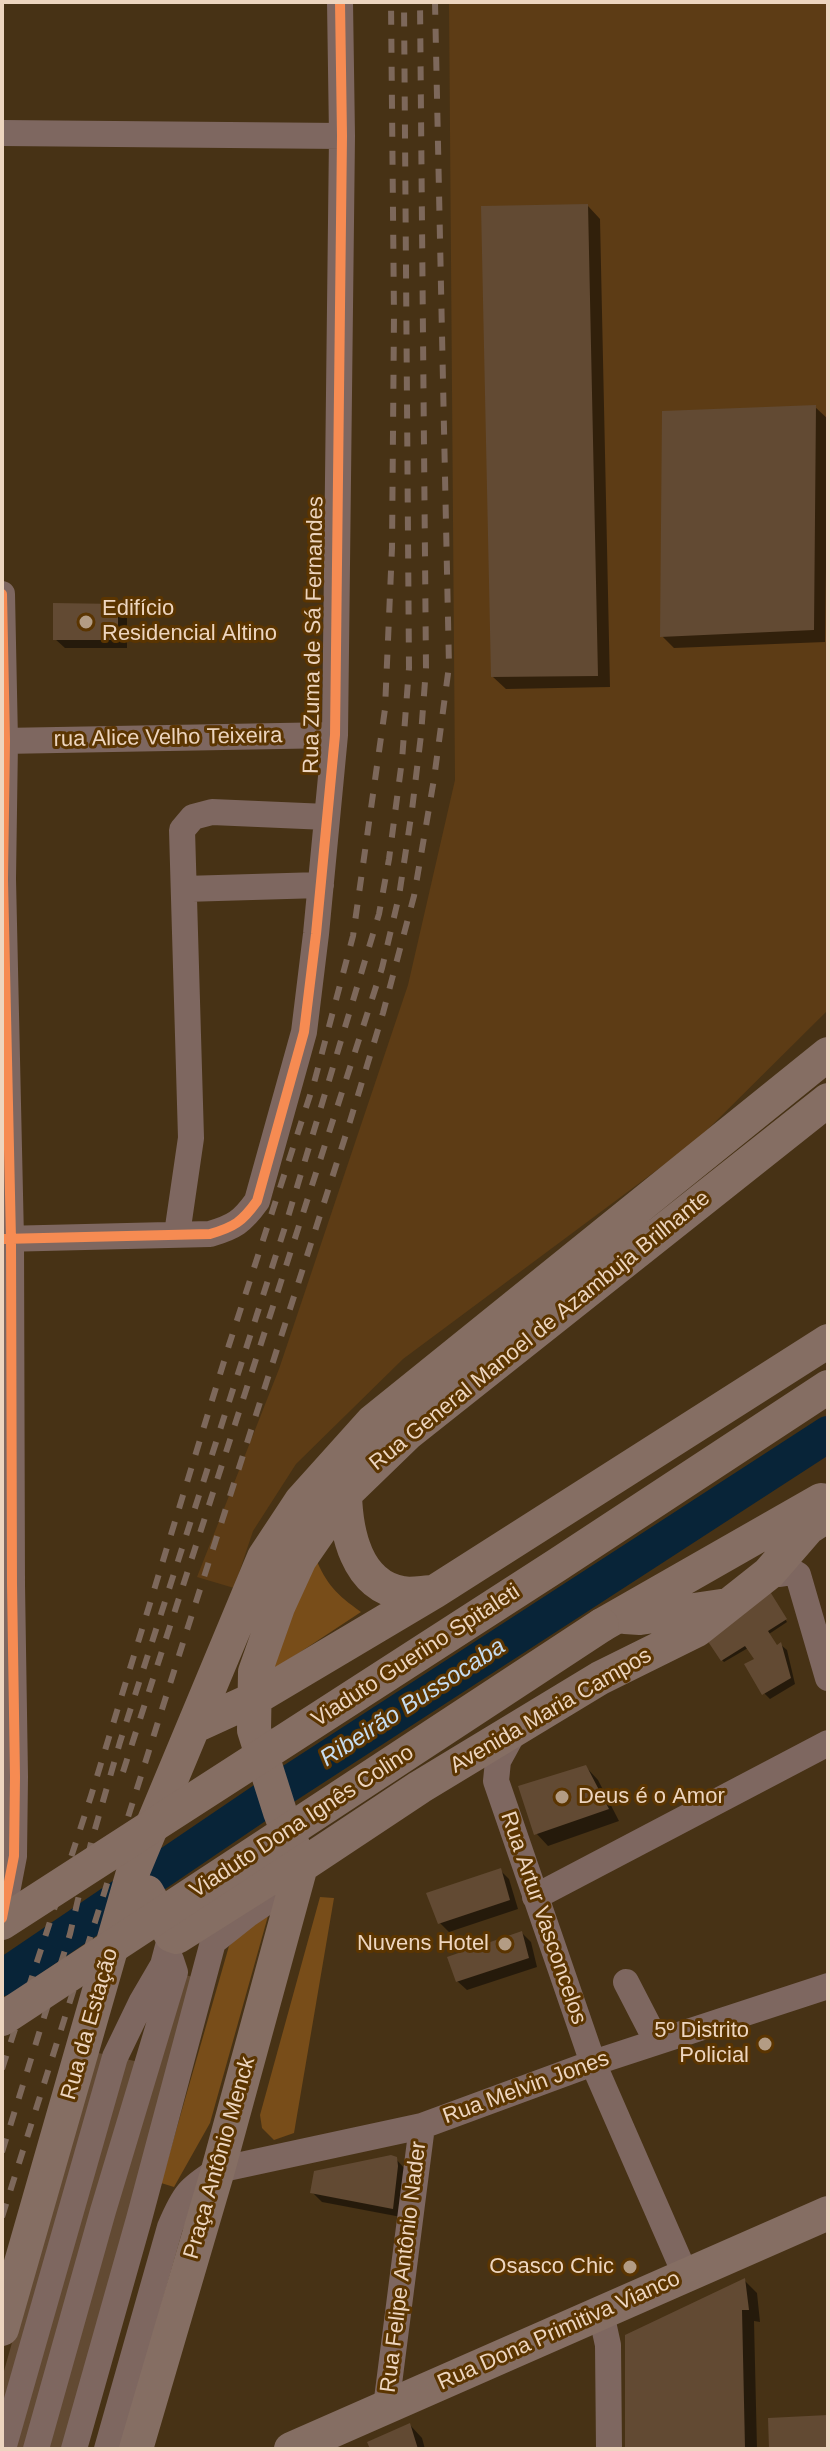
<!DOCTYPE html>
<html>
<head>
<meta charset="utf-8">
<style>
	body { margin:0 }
	#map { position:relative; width:830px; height:2451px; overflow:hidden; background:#473215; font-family:Arial,sans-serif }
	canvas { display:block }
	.frame { position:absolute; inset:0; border:4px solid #edd5bf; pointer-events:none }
</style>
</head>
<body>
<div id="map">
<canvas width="830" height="2451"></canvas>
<div class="frame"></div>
</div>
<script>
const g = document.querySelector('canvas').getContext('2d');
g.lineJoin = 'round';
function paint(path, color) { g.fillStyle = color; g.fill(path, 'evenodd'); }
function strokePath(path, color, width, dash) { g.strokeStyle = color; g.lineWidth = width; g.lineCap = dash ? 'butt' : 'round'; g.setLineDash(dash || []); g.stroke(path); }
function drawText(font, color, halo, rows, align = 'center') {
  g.font = font + ' Arial,sans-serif'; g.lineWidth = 6; g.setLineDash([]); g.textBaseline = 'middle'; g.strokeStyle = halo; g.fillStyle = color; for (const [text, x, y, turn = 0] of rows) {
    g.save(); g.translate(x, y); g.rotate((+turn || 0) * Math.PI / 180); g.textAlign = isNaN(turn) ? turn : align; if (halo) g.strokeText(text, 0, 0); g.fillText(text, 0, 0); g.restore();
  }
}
paint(new Path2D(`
	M449,2H828V1010L696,1141L403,1359L296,1464L253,1531L234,1588L197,1577L279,1369L408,985L455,780Z`), '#5d3c15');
paint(new Path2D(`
	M315,1557C327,1585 336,1594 361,1612L270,1672Z
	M320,1897L334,1898L294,2133L274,2140L262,2128L260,2115Z
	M268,1916L210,2123L174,2187L161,2183L229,1946L249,1926Z`), '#784d19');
paint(new Path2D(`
	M588,206L600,219L610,687L506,689L493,677Z
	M815,407L828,419L825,642L674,648L662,636Z
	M117,606L127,615V648H65L55,639Z
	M771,1595L787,1622L769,1634L777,1647L781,1645L787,1650L795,1684L770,1699L764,1693L756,1659L748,1648L724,1662L722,1660Z
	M586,1767L598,1780L619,1821L548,1846L536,1833Z
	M500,1870L509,1879L518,1909L449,1932L440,1923Z
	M522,1933L531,1942L537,1967L467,1990L457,1981Z
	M396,2159L405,2169L401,2217L322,2202L312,2192Z
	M745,2281L757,2293L760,2322L754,2321L757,2449H630L627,2446Z
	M410,2425L422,2438L425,2449H372Z`), '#0007');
strokePath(new Path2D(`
	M2,1978L279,1790L828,1434`), '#082438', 36);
paint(new Path2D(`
	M588,204L598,676L491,677L481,206Z
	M816,405L814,630L660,637L662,411Z
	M53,603L118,604V640H53Z
	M769,1590L787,1619L768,1631L777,1645L781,1642L791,1678L762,1695L744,1664L754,1659L745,1646L721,1661L703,1634Z
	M586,1765L609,1809L534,1835L518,1786Z
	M501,1868L510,1900L438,1924L426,1893Z
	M522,1931L529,1958L456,1982L447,1957Z
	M182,1974L196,1978L63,2449H14L2,2433V2378L94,2052L139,2062Z
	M391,2155L397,2157L398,2166L393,2209L310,2193L314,2171Z
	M745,2278L749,2310H742L745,2448L625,2447V2335Z
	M828,2415V2449H769L768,2418Z
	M410,2423L418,2449H370L367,2442Z`), '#624a33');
strokePath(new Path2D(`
	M2,133L342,136
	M2,594L5,741L3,879L11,1239L12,1584L15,1777L14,1856L2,1918
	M2,741L335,735
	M184,889L321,885
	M177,1234L191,1138L182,830L193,817L212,812L327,817
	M2,1239L210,1234C234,1227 242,1222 257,1201L304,1032L316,934L335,735L342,136L340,2
	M769,1573L780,1574L793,1572L798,1575L828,1678
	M516,1728L498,1761L496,1781L593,2063L686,2276
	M535,1897L828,1743
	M626,1982L657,2042
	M601,2313L608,2345L609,2449
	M386,2407L422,2126
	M3,2449L115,2057L142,2001L163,1965L171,1935
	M36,2449L103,2211L175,1972L171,1960
	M74,2449L139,2219L213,1942L247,1915L274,1897L299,1868
	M107,2449L170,2227C184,2194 188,2189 218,2170L422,2126L593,2063L828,1986`), '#7e6760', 26);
strokePath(new Path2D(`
	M345,1494C346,1532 356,1585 402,1593C412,1595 424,1592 434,1592
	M625,1617L640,1618L728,1605
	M602,1625L821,1500
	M195,1726L254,1699L434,1592L828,1341
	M301,1866L280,1812L254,1730L255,1672L278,1607L300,1559L345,1494L407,1434L828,1100
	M147,1892L171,1935L177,1937L272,1877L301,1866L420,1787L600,1678L697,1630L769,1573L808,1528L828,1515
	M2,2329L134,1869L264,1557L301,1501L372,1422L828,1054
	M136,2449L218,2170L301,1866
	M291,2449L828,2213`), '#856e63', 34);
strokePath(new Path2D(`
	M123,1772L382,968L399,896L412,810L421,735L426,668L420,2
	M2,2069L91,1796L229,1345L314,1083L353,936L385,709L392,548L394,316L391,2
	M2,2152L70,1934L91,1843L120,1742L285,1227L379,914L389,859L402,760L409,668L404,2
	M2,2217L187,1630L348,1128L383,1013L414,896L434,779L449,666L435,2`), '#7d685b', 6, [14, 14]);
strokePath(new Path2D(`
	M2,1923L557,1565L828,1387
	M2,2019L602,1625`), '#856e63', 34);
strokePath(new Path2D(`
	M2,594L5,741L3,879L11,1239L12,1584L15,1777L14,1856L2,1918
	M2,1239L210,1234C234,1227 242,1222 257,1201L304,1032L316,934L335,735L342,136L340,2`), '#f68b52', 10);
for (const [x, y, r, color] of [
	[86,622,8,"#b39c84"],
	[562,1797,8,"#b39c84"],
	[505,1944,8,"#b39c84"],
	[765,2044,8,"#b39c84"],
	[630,2267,8,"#b39c84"]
]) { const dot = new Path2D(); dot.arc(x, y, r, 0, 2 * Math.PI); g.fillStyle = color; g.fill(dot); strokePath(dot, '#5b3501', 3); }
drawText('22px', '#edd5bf', '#5b3501', [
	["Edifício",102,609,"left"],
	["Residencial Altino",102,634,"left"],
	["Deus é o Amor",578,1797,"left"],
	["Nuvens Hotel",489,1944],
	["5º Distrito",749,2031],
	["Policial",749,2056],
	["Osasco Chic",614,2267]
], 'right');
drawText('22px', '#edd5bf', '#5b3501', [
	["Rua Zuma de Sá Fernandes",314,635,-89],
	["rua Alice Velho Teixeira",168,738,-1],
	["Rua General Manoel de Azambuja Brilhante",540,1331,-39],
	["Viaduto Guerino Spitaleti",416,1656,-33],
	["Avenida Maria Campos",551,1711,-30],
	["Viaduto Dona Ignês Colino",302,1822,-33],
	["Rua Artur Vasconcelos",543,1918,71],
	["Rua da Estação",90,2024,-74],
	["Rua Melvin Jones",526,2088,-20],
	["Praça Antônio Menck",220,2158,-74],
	["Rua Felipe Antônio Nader",404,2267,-83],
	["Rua Dona Primitiva Vianco",559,2331,-24]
]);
drawText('italic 24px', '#c6dcf0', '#5b3501', [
	["Ribeirão Bussocaba",413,1703,-33]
]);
</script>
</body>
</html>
